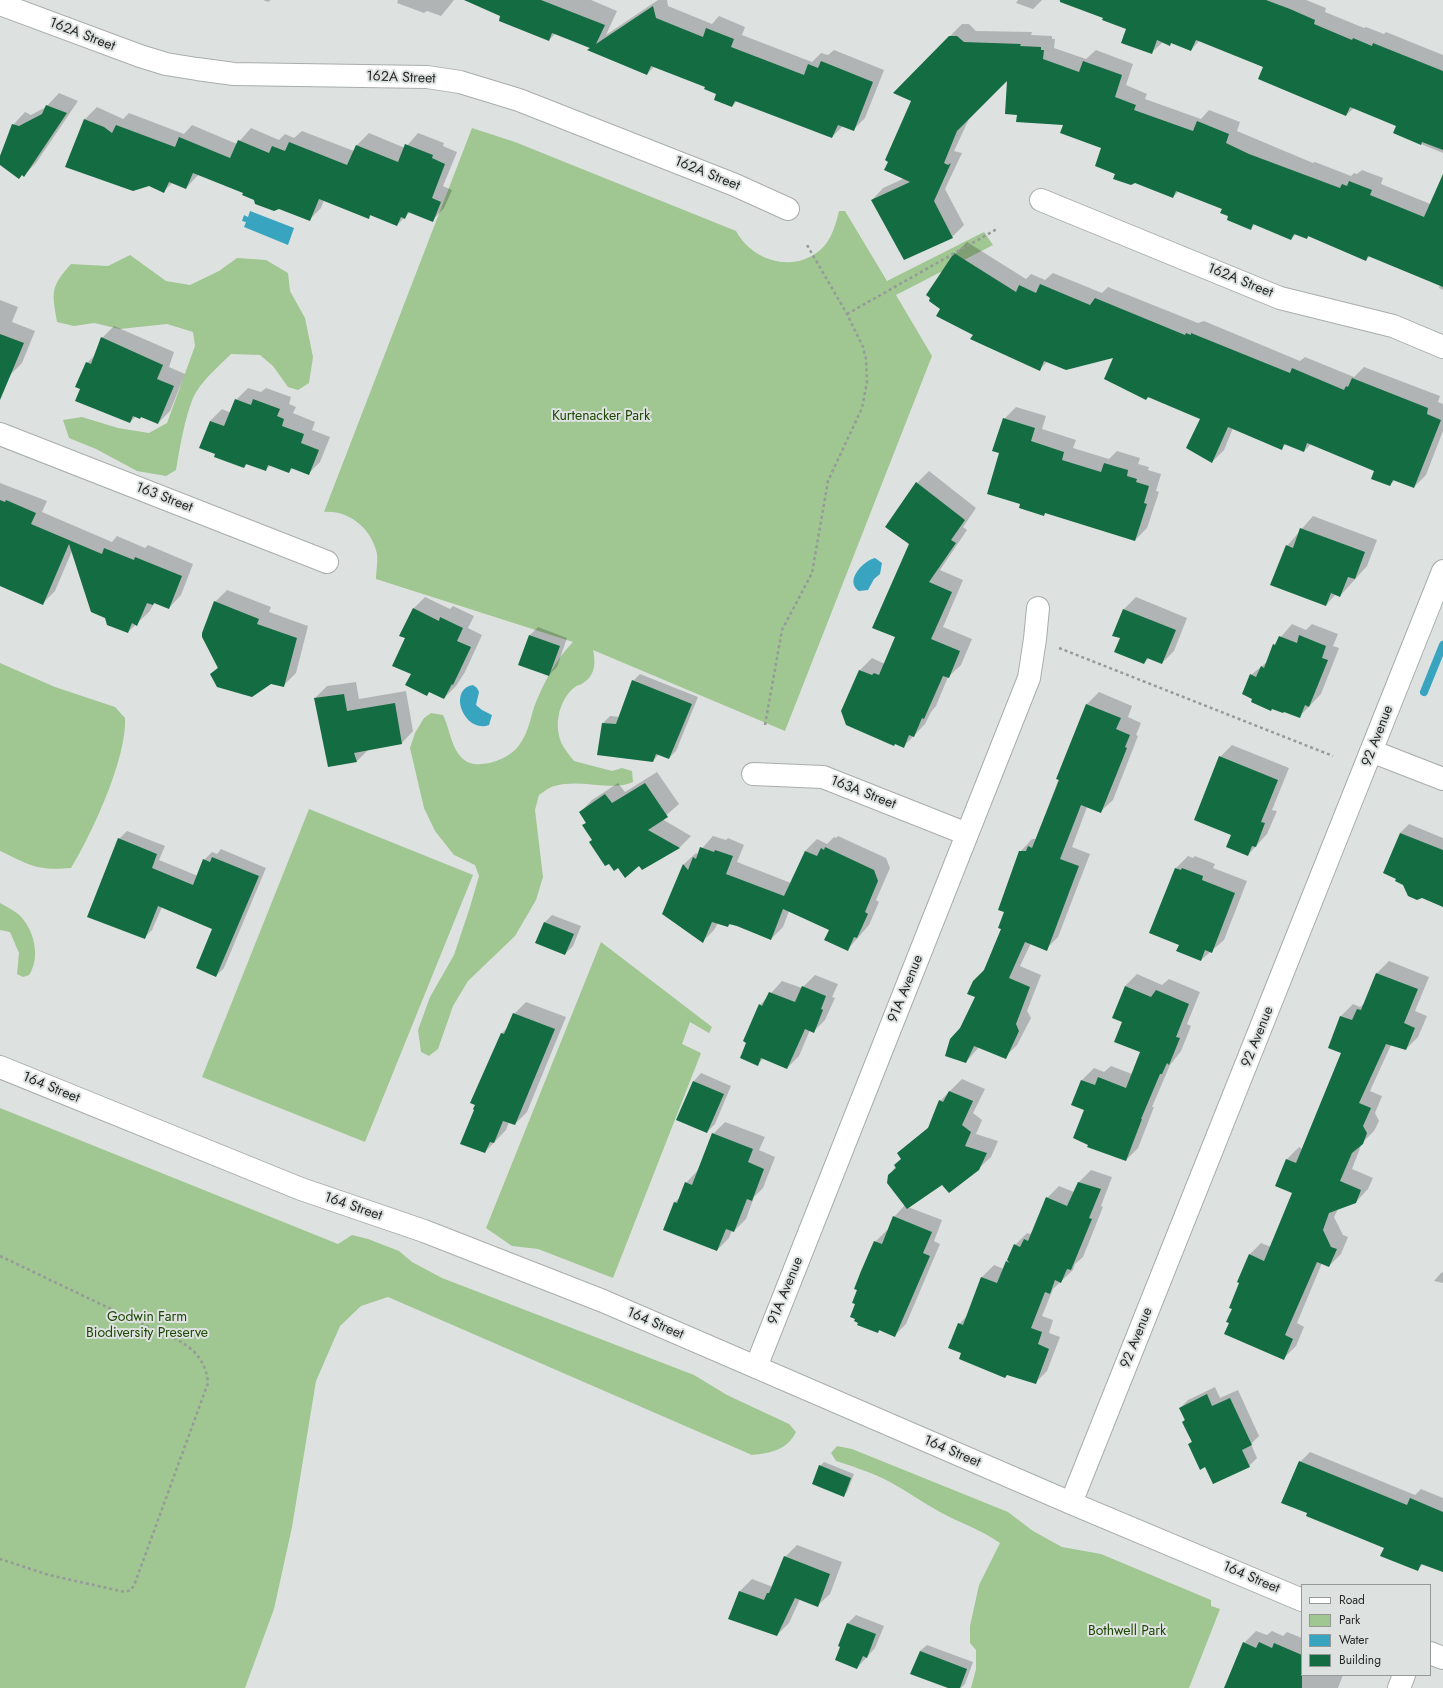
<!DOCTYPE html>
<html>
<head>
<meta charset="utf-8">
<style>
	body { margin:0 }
	#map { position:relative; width:1443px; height:1688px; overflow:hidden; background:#dde2e1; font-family:Jost,sans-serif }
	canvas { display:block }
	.legend { position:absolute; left:1301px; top:1584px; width:130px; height:92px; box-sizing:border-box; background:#dde2e1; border:1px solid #949897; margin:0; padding:5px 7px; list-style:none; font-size:12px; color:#262828 }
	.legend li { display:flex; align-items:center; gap:8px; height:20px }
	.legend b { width:20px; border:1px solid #949897 }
</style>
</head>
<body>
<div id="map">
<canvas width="1443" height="1688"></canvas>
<ul class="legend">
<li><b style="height:5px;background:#fff"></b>Road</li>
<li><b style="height:11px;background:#a0c691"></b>Park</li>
<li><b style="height:11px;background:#39a4c0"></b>Water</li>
<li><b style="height:11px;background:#146c43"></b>Building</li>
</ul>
</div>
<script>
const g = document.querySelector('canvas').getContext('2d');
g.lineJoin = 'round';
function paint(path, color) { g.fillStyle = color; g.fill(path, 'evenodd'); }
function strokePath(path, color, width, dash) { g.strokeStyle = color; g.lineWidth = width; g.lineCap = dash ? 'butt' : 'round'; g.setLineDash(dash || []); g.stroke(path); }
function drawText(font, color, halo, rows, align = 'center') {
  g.font = font + ' Jost,sans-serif'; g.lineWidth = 4; g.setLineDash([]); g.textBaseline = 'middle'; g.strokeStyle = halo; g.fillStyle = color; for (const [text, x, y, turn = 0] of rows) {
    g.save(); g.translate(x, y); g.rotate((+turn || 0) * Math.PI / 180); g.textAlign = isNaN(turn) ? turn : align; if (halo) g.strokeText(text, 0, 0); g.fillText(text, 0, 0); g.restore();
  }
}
paint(new Path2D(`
	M472,128L515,142L736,231C753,263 799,275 825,245C833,235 836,223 839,211H845L887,281L984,232L993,245L896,295L932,356L785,731L593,650C596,663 595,676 583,683C581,685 577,685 575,687C558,700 553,728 563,746C566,751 570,756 574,761L612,771L622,768L632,771L633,782C612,792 580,778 555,786C549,787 544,792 539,795L535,810L543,877L536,900L515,936L468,981L453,1006L438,1049L429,1056L421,1052L418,1030L430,997L454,955L470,907L479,876L475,865L454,855L435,831L424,808L410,748L415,733L424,718L431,713L443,715C450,729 451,748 463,759C476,771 506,760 516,749C527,737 530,721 534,707C543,684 556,659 573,642L376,579C376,572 378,562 377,554C372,529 349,510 324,512Z
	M130,255L166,281L190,285L219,271L237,258L266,260L288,273L290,291L305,318L313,357L309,383L298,390L288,387L273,366L260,355L231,354C218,367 201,381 193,398C184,421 180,447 176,470L166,476L137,471L96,449L69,438L63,420L82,417L118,428L149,433L167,423L195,346L193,332L167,324L120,329L94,323L74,326L57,322C52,291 50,288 71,264L108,266Z
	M0,663L55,687L115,707L125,718C127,758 92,834 71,868C36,871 30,865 0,851Z
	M309,809L473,875L365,1142L202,1077Z
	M0,903C7,907 18,912 23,919C35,934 40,959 29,975L23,977L17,974L19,953L10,932L0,930Z
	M601,942L712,1027L709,1033L690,1022L682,1044L701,1053L613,1278L538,1249L512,1246L486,1228Z
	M0,1108L338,1244L352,1235L368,1239L399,1251L412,1262L442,1278L694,1375L727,1395L789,1424L796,1432C787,1450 771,1453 752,1455L388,1297L361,1306L340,1326L316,1381L292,1527L274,1609L245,1688H0Z
	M837,1446L852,1449L1008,1512L1033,1531L1062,1547L1101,1554L1211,1600V1606L1220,1609L1189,1688H971L976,1669V1650L970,1643V1626L979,1585L1000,1543C982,1530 960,1523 940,1512C923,1503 907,1491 890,1482C873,1473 855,1467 836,1461L831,1453Z`), '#a0c691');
paint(new Path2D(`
	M250,211L294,228L288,245L244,227L246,222L242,221L244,215L248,217Z
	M875,558L882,563L880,574L874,579L868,590L859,591C844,581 863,561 875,558Z
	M473,685L477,688L479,692L476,705L482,710L492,715L489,725C464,734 447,689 473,685Z`), '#39a4c0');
paint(new Path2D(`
	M263,0H271L268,2Z
	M398,0H454L441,16L427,11L424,13L397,3Z
	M464,0H591L617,11L606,35L658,0H667L668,6L712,24L719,16L745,27L742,35L812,62L821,53L828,55L834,50L884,70L865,118L853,130L843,126L832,137L737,101L732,106L707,86L654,67L647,74L556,33L549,40L502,15Z
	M1018,0H1042L1033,9L1016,3Z
	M1058,0H1306L1326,8L1325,12L1364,28L1366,27L1384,34L1386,32L1443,55V153L1394,133L1397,125L1354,108L1346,115L1264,67L1200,40L1191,50L1172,42L1170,44L1163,42L1151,53L1127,29L1104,18Z
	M962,24H969L976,31L1032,32L1031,35L1052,36V39H1055L1054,48L1086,59L1096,50L1133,64L1126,85L1147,94L1145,99L1201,119L1209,110L1240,122L1237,131L1313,163L1315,162L1351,176L1354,173L1357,174L1362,170L1383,178L1381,184L1433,205L1443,198V290L1439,288L1440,284L1370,256L1366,260L1309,236L1307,238L1296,234L1291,239L1255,224L1250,229L1230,216L1223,209L1179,191L1173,197L1117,173L1103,147L1064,124L1018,114L1008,79L969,119L954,151L962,153L945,189L964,225L952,237L872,200L883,188L905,178L950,36Z
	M59,93L78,101L36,163L24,175L0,164V156L13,125L25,112L31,115L46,107Z
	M97,107L123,119L129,113L184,134L192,125L237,144L251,128L279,140L285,134L294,138L302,131L354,151L357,145L369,133L405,148L418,133L444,143L443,146L457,152L443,186L452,190L444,208L432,221L410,212L397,225L372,214L368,218L324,200L321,208L309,220L255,199L245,193L199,174L186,188L173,182L163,192L149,185L66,166L85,119Z
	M967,242L1026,279L1031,274L1045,280L1053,273L1102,293L1108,287L1198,323L1204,321L1300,361L1305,357L1354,377L1364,367L1440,396L1438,402L1443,404V431L1426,475L1414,487L1395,480L1390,485L1375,470L1311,444L1304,451L1287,443L1281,449L1233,428L1224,450L1212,462L1201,419L1114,357L1048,361L1040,369L975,335L941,308L955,254Z
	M0,300L18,307L12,322L35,331L22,363L10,375L0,370Z
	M114,326L174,352L169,367L185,374L170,411L158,423L142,417L140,418L136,416L130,422L82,389L87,363L96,354L102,338Z
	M248,388L261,392L266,388L291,397L289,404L296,407L293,413L315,422L312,430L330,437L320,462L308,474L293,468L289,472L271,465L265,470L248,463L244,467L210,421L222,409L231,413L236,400Z
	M1016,407L1046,416L1042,429L1076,440L1073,448L1109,459L1117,451L1140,458L1138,464L1149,467L1148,470L1161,474L1156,491L1159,492L1147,528L1135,540L1046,512L1044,515L1021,503L1001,452L1004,419Z
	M929,471L976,508L963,527L967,530L940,570L963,580L943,627L972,639L961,665L948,677L936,706L931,712L925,724L904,746L842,711L860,670L872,658L885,664L896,637L910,544L917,483Z
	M0,483L47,501L42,512L112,542L117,536L145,548L148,545L193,564L181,595L169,608L155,602L149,612L128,632L106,617L72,551L55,591L43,603L0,585Z
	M1313,516L1377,540L1367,566L1340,596L1336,594L1326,605L1287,546Z
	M227,590L271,607L269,612L308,626L296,673L284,685L211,674L218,667L215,602Z
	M425,597L450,609L453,606L474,616L468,628L482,635L465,672L456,686L444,698L430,691L427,695L412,674L406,638L413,609Z
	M1136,597L1187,618L1174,651L1162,663L1149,658L1144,663L1121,638L1114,635L1124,609Z
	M1292,624L1306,630L1312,624L1338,634L1333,646L1339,648L1321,694L1299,717L1253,698L1251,675L1268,661L1274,645Z
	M538,627L567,638L557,667L549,675L520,664L530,635Z
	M640,674L698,697L676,751L669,758L659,754L653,761L599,754L603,723L610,716L620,717L633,681Z
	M356,682L359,699L406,691L413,731L401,744L369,749L357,761L329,765L315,698L327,686Z
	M1099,692L1132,706L1128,717L1141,723L1136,735L1138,736L1113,800L1100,812L1087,807L1072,847L1090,854L1058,937L1046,949L1031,943L1020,966L1041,975L1027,1011L1031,1018L1017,1045L1005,1057L979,1047L966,1062L961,1029L977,996L984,970L1003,929L1005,911L1020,852L1032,839H1036L1087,704Z
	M1232,745L1289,768L1272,810L1277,811L1267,834L1248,855L1232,835L1220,757Z
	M657,772L679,804L662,819L691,836L679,848L640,865L618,866L590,842L593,839L583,825L587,822L580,812L592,800L618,783L625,792Z
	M1409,824L1443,838V906L1400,833Z
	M127,831L165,846L159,860L198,876L204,860L212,852L217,854L221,849L266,868L224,968L216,976L214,928L162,907L152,930L144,938L119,839Z
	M713,836L726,840L728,838L744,845L737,862L791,883L805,851L817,839L827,844L834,837L836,838L838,836L886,858L890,868L876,900L879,902L869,925L848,949L830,930L789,911L783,927L771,939L731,924L728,926L718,923L714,930L702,942L663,914L684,864L696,853L697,854Z
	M1188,856L1193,858L1195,856L1215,864L1213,868L1247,881L1224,940L1201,960L1180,944L1150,932L1176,868Z
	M552,915L581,926L573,946L565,954L545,922Z
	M1389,961L1429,977L1415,1011L1427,1016L1418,1037L1406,1049L1391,1045L1370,1091L1382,1096L1375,1113L1379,1121L1374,1131L1362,1143L1352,1169L1373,1178L1368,1189L1356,1202L1338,1209L1334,1217L1343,1235L1348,1237L1341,1254L1329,1266L1322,1263L1297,1323L1304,1327L1296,1346L1284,1358L1230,1322L1233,1308L1249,1255L1261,1243L1271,1247L1294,1192L1287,1159L1299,1147L1302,1149L1342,1052L1329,1047L1341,1016L1353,1004L1360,1007L1366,1002L1377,973Z
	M1137,974L1162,985L1169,979L1200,992L1187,1024L1191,1026L1181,1051L1170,1065L1152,1107H1154L1138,1148L1126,1160L1086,1109L1072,1104L1082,1080L1094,1068L1104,1072L1111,1066L1132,1074L1141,1052L1124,1022L1125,986Z
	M815,975L838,984L832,997L835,998L825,1020L813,1032L810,1030L799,1056L787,1068L764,1058L758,1064L760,1005L782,981L802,988Z
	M526,1002L566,1017L527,1112L515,1124L509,1122L506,1130L485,1152L476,1110L501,1034L508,1027L514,1014Z
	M701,1073L731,1086L715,1124L707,1132L694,1081Z
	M962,1079L985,1089L973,1113L982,1120L976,1134L998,1141L991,1157L978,1169L942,1183L908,1207L942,1220L934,1241L940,1244L906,1324L894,1336L880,1330L877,1332L856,1304L875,1242L887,1230L888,1231L894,1217L905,1205L889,1175L902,1159L898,1153L931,1125L940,1101Z
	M725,1122L765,1137L759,1150L775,1157L763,1188L754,1197L746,1219L734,1231L732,1230L729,1238L717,1250L664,1230L675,1202L680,1197L686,1183L698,1170L713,1134Z
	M1091,1170L1112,1177L1101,1206L1103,1207L1083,1257L1075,1264L1073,1270L1053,1289L1042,1316L1053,1320L1049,1333L1060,1337L1047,1371L1035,1383L962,1352L959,1324L968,1315L982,1277L994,1265L1004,1269L1015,1245L1027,1233L1030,1234L1033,1231L1047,1198L1059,1186L1074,1192L1079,1182Z
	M1443,1272V1283L1434,1281L1441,1273Z
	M1215,1387L1220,1398L1238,1390L1259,1436L1251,1444L1257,1458L1249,1466H1205L1189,1444L1192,1441L1180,1408L1188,1400Z
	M1310,1452L1415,1495L1421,1489L1443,1498V1572L1423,1564L1417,1570L1385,1547L1308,1513L1300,1462Z
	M824,1462L854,1474L847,1492L844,1495L820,1466Z
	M797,1545L842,1562L830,1594L817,1606L800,1599L789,1623L777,1635L730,1619L740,1591L752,1579L773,1587L785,1557Z
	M856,1615L884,1626L875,1648L857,1668L848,1623Z
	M1256,1631L1267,1635L1272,1631L1283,1636L1287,1632L1302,1638V1675H1343L1338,1688H1237L1244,1643Z
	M927,1645L973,1662L965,1684L961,1688H950L920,1651Z`), '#0003');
strokePath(new Path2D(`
	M1424,692L1443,645`), '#39a4c0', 8);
paint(new Path2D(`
	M464,0H541L605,25L596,44L653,6L656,18L703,37L706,28L734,39L731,47L804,75L808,64L818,68L821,61L873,82L854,131L838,125L832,138L735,101L732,107L714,100L716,94L704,89L705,87L651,66L647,75L587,50L590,48L552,33L549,41L499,21L500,16Z
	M1060,0H1266L1290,9L1315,20L1314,24L1352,40L1353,38L1372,46L1373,43L1443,71V150L1422,142L1421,145L1393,133L1396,126L1350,107L1346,116L1258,79L1263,67L1196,40L1191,51L1171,43L1170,46L1157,40L1152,54L1121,43L1126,29L1102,20L1103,18L1060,2Z
	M949,36H957L964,42L1021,44L1020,46L1041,47V50H1044L1043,59L1079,72L1083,61L1122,75L1115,97L1136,105L1134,110L1193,131L1197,121L1229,134L1226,143L1249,154L1340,188L1342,184L1347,186L1349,181L1372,190L1370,195L1424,217L1443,174V287L1368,256L1366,261L1308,236L1307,239L1294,234L1291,240L1253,224L1251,230L1227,220L1228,216L1220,213L1222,209L1176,191L1173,198L1135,183L1131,185L1113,179L1115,174L1095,166L1101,148L1060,133L1063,125L1016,122L1017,115L1005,114L1007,81L957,131L944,163L948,165L951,163L934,201L953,238L904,260L871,200L910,182L884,170L888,162L885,160L911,101L893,93Z
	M46,105L67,113L24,177L22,175L19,179L0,165V156L12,124L19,126L42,114Z
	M84,119L104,127L112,133L116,125L175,147L179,137L230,158L238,140L269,153L272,146L285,151L289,142L347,165L356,145L398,162L405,144L433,155L432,158L445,164L432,198L441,202L433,222L408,212L405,219L401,217L397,226L370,215L369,219L319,199L310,221L279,209L274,211L255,204L254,200L242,195L243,193L193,173L186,189L169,182L164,193L149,186L133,191L65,167Z
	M954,253L1016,292L1019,285L1036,293L1040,284L1090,305L1095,298L1185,335L1186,333L1191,335V333L1290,373L1292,368L1344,390L1346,386L1348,387L1352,378L1428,408L1427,414L1441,420L1414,488L1393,480L1390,486L1371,479L1374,471L1307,443L1304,452L1284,444L1282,450L1228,427L1212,463L1186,448L1200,419L1148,397L1146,400L1104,379L1113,358L1066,370L1044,361L1040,371L970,339L973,335L936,316L940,309L929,301L930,298L926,295Z
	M0,334L24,343L0,400Z
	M101,337L163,365L157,379L174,386L158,424L141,417L140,419L133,416L130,423L75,401L80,389L75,387L86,362L91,364Z
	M235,399L251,405L253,399L280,409L277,416L284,419L282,426L304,434L301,443L319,450L309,475L291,468L289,473L268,465L266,471L246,464L244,468L214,457L215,454L199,448L210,421L224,426Z
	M1003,418L1035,428L1031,441L1064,452L1062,460L1101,472L1104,463L1128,470L1127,476L1137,479L1136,482L1149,486L1144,503L1147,504L1135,541L1045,513L1044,516L1019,508L1020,504L987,494L999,453L992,451Z
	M916,482L965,520L951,540L956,543L929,582L952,592L931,639L960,651L949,678L943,676L924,719L922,718L914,737L909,735L904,748L895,744L894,746L846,725L841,711L859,670L872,675L874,673L879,675L895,637L872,628L909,544L885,527Z
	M0,500L5,502L6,500L36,513L31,524L102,554L104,548L134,560L135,557L182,576L169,609L154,603L153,605L147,603L137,626L132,623L128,633L107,625L105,618L91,612L69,544L43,605L0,586Z
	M1300,528L1365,552L1355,579L1348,577L1340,597L1331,593L1326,606L1270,585L1286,545L1293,548Z
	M214,601L259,619L257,624L297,638L284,687L271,684L252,697L217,687L210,674L218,668L202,637V633Z
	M413,608L439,621L440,617L463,628L457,641L471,647L453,685L452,684L444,699L429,692L427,696L405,685L411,674L392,666L405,638L399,636Z
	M1123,609L1176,630L1162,664L1147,658L1144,664L1114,652L1120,638L1112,636Z
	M529,635L560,646L549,676L518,665Z
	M1299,635L1326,646L1322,658L1328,660L1309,707L1305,705L1300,718L1284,712L1283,713L1272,709L1271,711L1251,702L1252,699L1242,694L1250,674L1256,677L1261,666L1264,668L1273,644L1275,645L1279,636L1297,643Z
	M632,680L692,704L669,759L656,754L653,762L597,755L602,723L616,724Z
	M344,694L347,711L395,703L402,744L354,753L357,762L328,767L314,698Z
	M1086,704L1121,718L1116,729L1130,735L1125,747L1127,748L1101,813L1081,805L1060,859L1079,866L1047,951L1025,942L1009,978L1030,987L1016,1024L1019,1031L1006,1059L974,1046L966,1063L945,1056L950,1039L960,1028L975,997L967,994L973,981L984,970L1001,929L998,928L1004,912L998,910L1019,851H1026L1028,846L1032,848L1059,780L1056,779Z
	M1219,756L1278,780L1261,822L1265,823L1256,847L1252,846L1248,856L1226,847L1231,835L1194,820Z
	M645,783L668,817L648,830L680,848L642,870L639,866L625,878L618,868L614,871L609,864L605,866L589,842L592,840L582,825L586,823L579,812L605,794L612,803Z
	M1400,833L1443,850V907L1422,898L1417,900L1408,896L1403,885L1395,881L1396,879L1383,873Z
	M118,838L157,854L152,868L193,885L203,859L210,862L212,857L259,876L216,977L196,968L212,929L158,906L145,939L87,917Z
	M700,847L714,852L715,850L733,856L726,874L784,896L805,851L817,856L821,848L824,850L825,847L874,870L878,881L865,912L868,914L857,938L854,937L848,951L824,940L829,930L783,909L771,940L737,926L729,924L728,927L712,922L703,943L662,914L683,864L688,870L693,857L696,859Z
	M1175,868L1181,870L1182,868L1203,876L1202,880L1235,893L1212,953L1205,950L1201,961L1176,951L1179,945L1149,933Z
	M544,922L574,934L565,955L535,943Z
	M1376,973L1418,989L1404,1023L1415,1028L1406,1050L1386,1044L1359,1103L1371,1108L1363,1126L1367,1133L1363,1144L1352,1153L1340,1181L1361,1190L1356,1203L1329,1213L1323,1230L1331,1247L1337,1249L1329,1267L1317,1262L1285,1335L1293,1339L1284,1360L1224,1334L1229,1323L1226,1322L1232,1309L1229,1308L1239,1283L1237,1282L1249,1254L1264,1261L1292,1193L1275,1186L1286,1159L1296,1163L1341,1053L1328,1048L1340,1016L1352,1020L1357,1009L1361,1010Z
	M802,986L826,996L821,1009L823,1010L814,1033L805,1029L787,1069L761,1058L758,1066L740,1058L746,1043L743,1041L759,1004L762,1006L769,992L795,1002Z
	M1125,986L1151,997L1156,990L1189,1004L1176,1037L1180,1038L1169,1065L1167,1063L1162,1074H1160L1141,1119H1142L1126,1161L1087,1147L1088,1145L1073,1138L1084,1110L1071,1105L1081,1080L1095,1085L1098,1077L1126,1088L1140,1052L1114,1042L1122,1022L1112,1018Z
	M513,1013L555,1029L515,1125L503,1121L494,1143L490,1142L485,1153L460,1144L474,1110L473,1109L475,1105L470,1103L501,1033L504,1034Z
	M693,1081L724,1094L707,1133L676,1120Z
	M949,1091L973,1101L962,1125L971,1132L965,1146L987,1153L979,1170L949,1193L942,1185L907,1209L887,1183L888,1175L896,1168L894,1165L901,1159L897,1153L928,1128L939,1100L943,1102Z
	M712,1133L753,1149L748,1162L764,1169L752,1201L747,1199L734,1232L726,1229L717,1251L663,1230L674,1202L677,1203L685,1182L692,1185Z
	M1078,1182L1101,1189L1089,1218L1092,1219L1071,1270L1067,1269L1061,1283L1055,1280L1050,1294L1045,1292L1031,1328L1042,1332L1038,1344L1049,1349L1036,1384L1007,1375L1005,1378L959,1359L961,1353L948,1348L958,1323L963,1325L981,1277L997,1283L1006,1261L1010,1263L1007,1260L1014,1244L1020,1247L1024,1239L1028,1241L1046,1197L1067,1206Z
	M893,1216L932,1232L923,1253L930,1256L895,1337L879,1330L878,1333L857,1325L858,1323L854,1321L855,1319L850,1317L855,1304L852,1303L857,1290L854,1289L861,1271L874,1241L882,1244Z
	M1207,1394L1212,1406L1230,1398L1252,1445L1242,1450L1250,1467L1213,1484L1205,1467L1200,1470L1188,1444L1192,1442L1182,1422L1185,1420L1179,1408Z
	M1299,1461L1407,1505L1410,1498L1443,1512V1572L1421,1564L1418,1571L1380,1556L1384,1548L1306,1516L1307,1513L1281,1503Z
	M819,1465L851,1478L844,1497L812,1484Z
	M784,1556L830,1574L818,1607L795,1598L777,1636L728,1619L739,1591L764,1600L767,1593H769Z
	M847,1623L876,1634L867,1658L863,1656L857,1669L835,1660L840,1647L838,1646Z
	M1243,1642L1256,1648L1259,1642L1272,1648L1274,1643L1302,1655V1688H1224Z
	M920,1651L967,1669L960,1688H948L910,1674Z`), '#146c43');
const minor = new Path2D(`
	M0,4L140,56L166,64L197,69L234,74L427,77L460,82L519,100L735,185L788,209
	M1041,200L1280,298L1393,326L1443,347
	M0,434L327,562
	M1371,751L1443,779
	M753,774L823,777L967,834
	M0,1067L301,1189L424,1231L603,1301L1071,1503L1302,1600
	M756,1367L1029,678L1035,639L1038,608
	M1071,1503L1443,571
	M1430,1653L1443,1658
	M1399,1688L1404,1675`);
strokePath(minor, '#a8adab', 24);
strokePath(new Path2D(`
	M847,314L997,229
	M1059,648L1333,756
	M765,725L782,630L812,573L828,481L862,408L867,382L866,359L863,347L847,314L807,245
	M0,1256L153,1329C180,1340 205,1350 208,1383L135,1583L131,1590L125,1592L49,1575L0,1559`), '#969a99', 2.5, [3, 3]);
strokePath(minor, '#fff', 22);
drawText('14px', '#262828', '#dde2e1', [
	["162A Street",82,35,21],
	["162A Street",401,78,2],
	["162A Street",707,174,22],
	["162A Street",1240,281,22],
	["163 Street",164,498,21],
	["92 Avenue",1378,736,-69],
	["163A Street",863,793,21],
	["91A Avenue",906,989,-68],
	["92 Avenue",1258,1037,-68],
	["164 Street",51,1088,22],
	["164 Street",353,1207,19],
	["91A Avenue",786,1291,-68],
	["164 Street",655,1324,23],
	["92 Avenue",1137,1338,-68],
	["164 Street",952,1452,23],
	["164 Street",1251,1578,23]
]);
drawText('14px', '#1d4802', '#dde2e1', [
	["Kurtenacker Park",601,417],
	["Godwin Farm",147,1318],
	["Biodiversity Preserve",147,1334],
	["Bothwell Park",1127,1632]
]);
</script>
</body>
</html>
